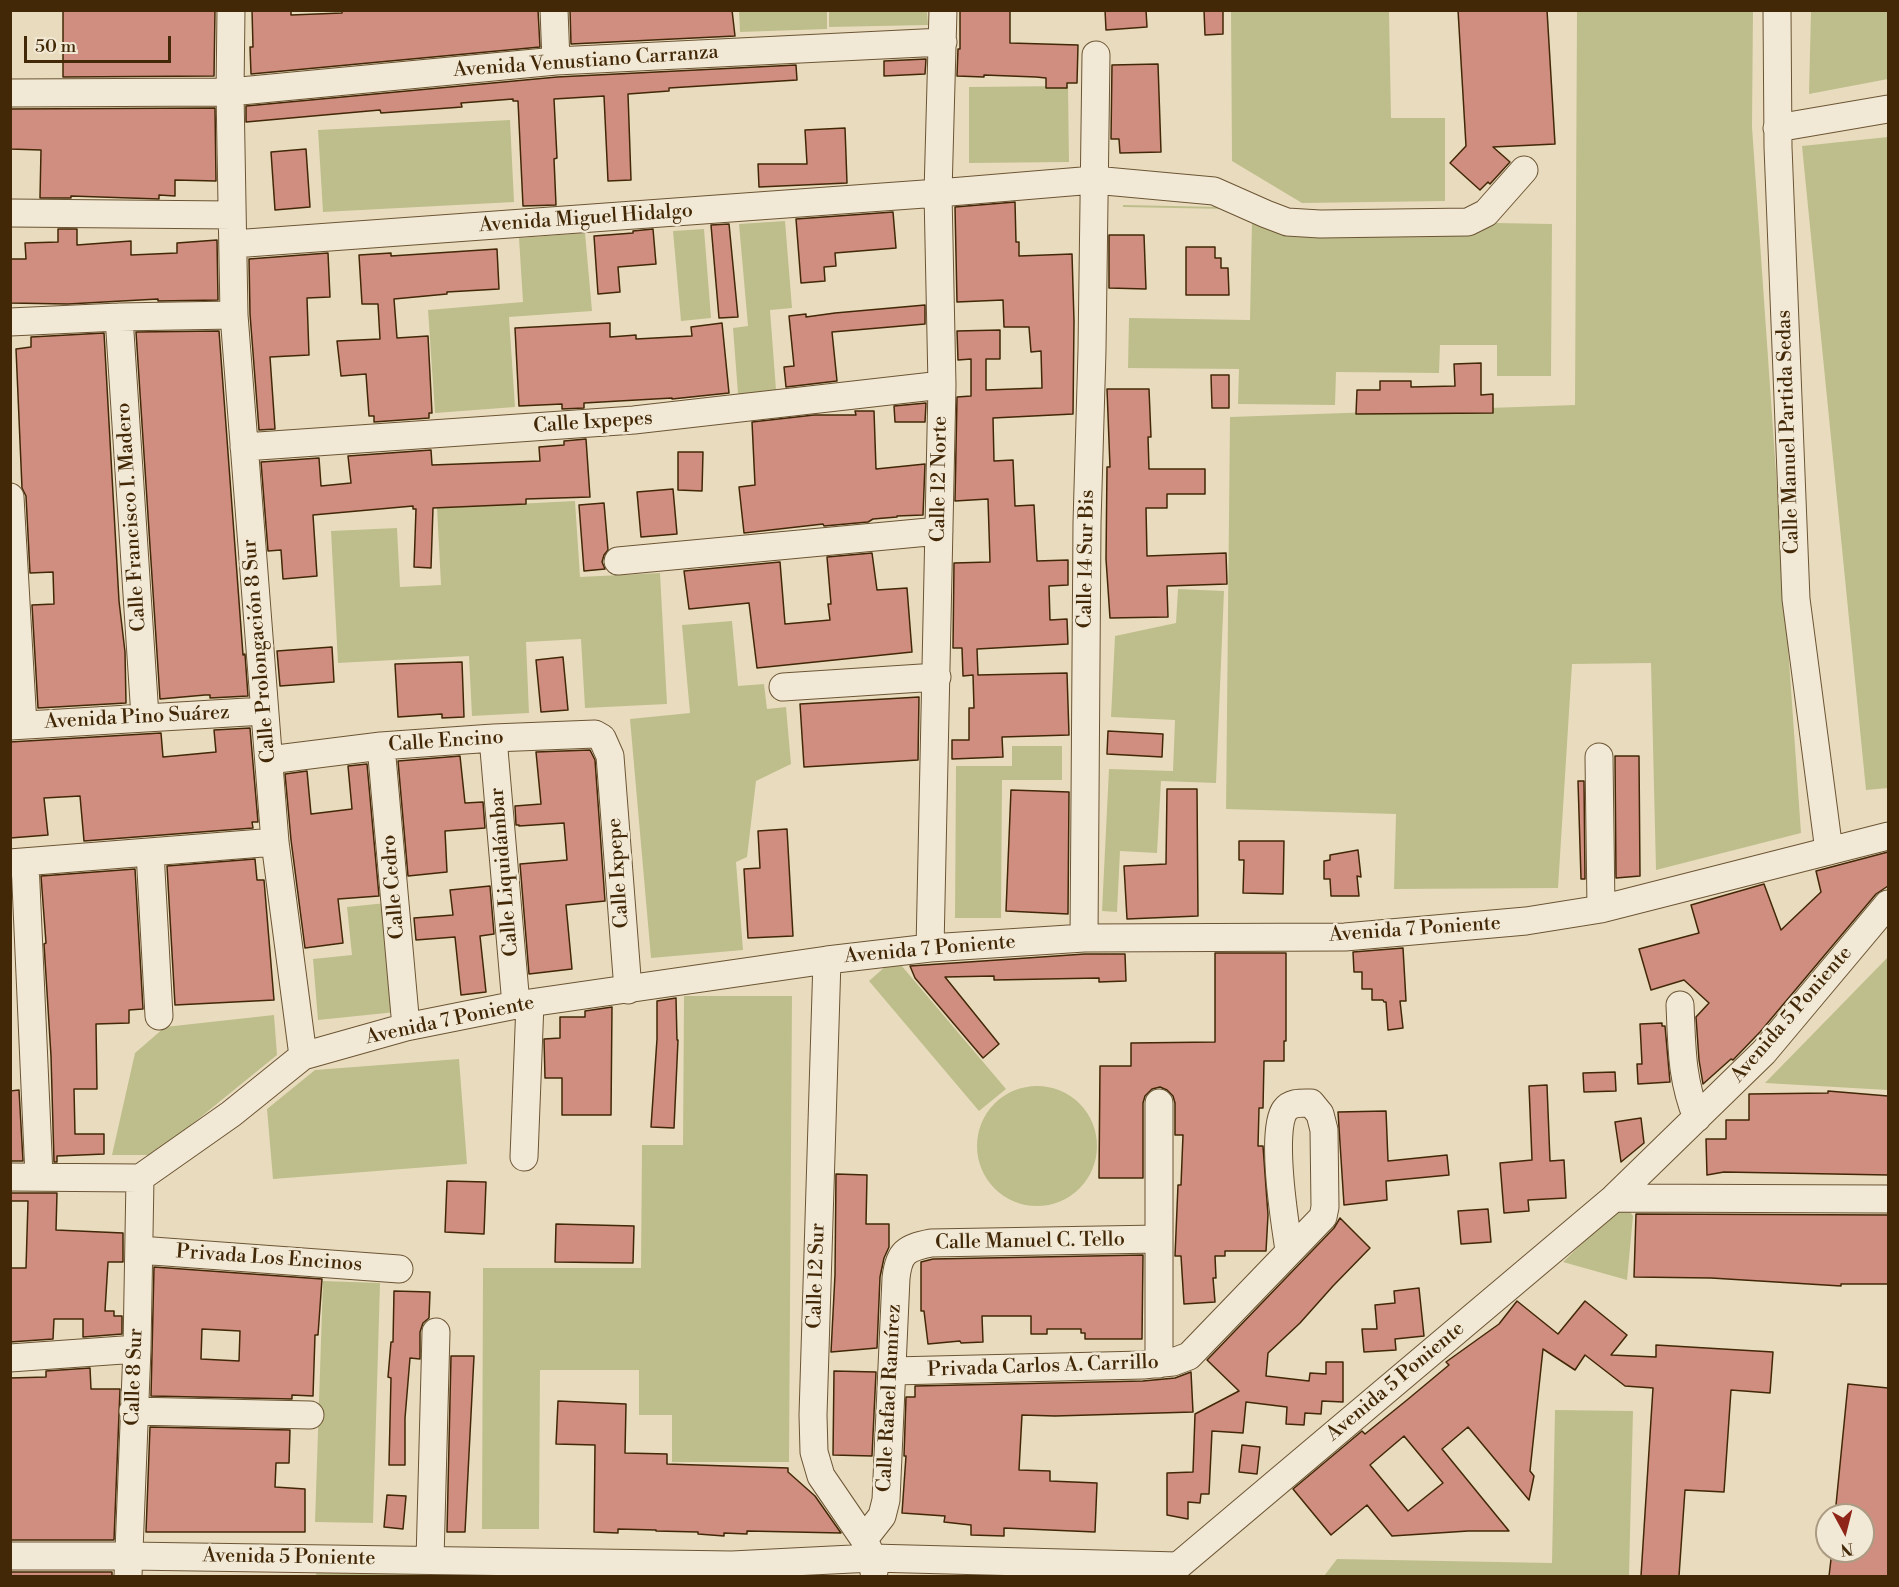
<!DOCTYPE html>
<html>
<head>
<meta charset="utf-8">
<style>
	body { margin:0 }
	#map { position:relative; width:1899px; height:1587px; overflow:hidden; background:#e9dcbe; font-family:"Libre Bodoni",serif }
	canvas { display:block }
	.frame { position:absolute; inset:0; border:12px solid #422806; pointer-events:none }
	.north { position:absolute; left:1815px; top:1503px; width:60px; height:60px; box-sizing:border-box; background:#f1e8d5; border:2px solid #ab9b82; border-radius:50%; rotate:173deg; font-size:16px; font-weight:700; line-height:24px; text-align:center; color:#422806 }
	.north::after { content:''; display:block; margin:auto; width:21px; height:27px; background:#8f2418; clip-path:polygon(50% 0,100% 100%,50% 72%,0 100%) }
	.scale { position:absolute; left:24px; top:36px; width:147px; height:27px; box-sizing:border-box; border:3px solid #422806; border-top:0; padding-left:8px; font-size:18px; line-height:21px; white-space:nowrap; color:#422806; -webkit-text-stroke:4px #f1e8d5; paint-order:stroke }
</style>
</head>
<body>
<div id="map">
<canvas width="1899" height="1587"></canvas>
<div class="frame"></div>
<div class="north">N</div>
<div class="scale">50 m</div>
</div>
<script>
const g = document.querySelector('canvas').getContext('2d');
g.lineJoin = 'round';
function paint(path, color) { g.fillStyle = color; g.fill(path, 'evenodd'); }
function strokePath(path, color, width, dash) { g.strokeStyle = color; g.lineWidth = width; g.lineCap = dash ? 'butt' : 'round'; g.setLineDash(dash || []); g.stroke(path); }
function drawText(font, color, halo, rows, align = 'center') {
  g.font = font + ' "Libre Bodoni",serif'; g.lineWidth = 5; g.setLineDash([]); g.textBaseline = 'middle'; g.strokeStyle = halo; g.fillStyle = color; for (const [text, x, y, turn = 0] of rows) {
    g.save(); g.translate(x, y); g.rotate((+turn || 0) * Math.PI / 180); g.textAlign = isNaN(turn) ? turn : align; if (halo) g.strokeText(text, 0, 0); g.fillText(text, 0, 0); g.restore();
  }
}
paint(new Path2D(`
	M739,11H827V29L740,32Z
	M829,11H927L928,25L829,27Z
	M1231,11H1389L1391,118H1445V201L1302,203L1232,161Z
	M1577,11H1753L1752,127L1801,833L1656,870L1651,663L1572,664L1558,888L1394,889L1396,814L1226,809L1230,417L1575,405Z
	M1811,11H1888V79L1809,94Z
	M1068,86L1069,162L969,163V87Z
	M510,120L514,202L323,212L318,130Z
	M1888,137V788L1866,790L1802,146Z
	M1123,205L1222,207L1474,234L1496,223L1552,224L1551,376H1497V345H1440L1439,373L1336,372L1335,405L1238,404L1239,369L1128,368L1129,318L1250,320L1252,220L1226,209L1123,207Z
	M785,221L792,308L770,310L776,390L738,394L733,328L748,326L739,224Z
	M704,229L711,318L681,321L673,231Z
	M585,233L592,311L509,317L515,407L435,413L428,310L523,302L519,238Z
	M575,501L580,577L660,573L667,704L585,708L581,639L526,642L529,713L472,716L469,656L338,663L331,531L397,528L400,587L441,585L437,508Z
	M1178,589L1224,591L1216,783L1161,781L1157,853L1120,851L1117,912L1102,911L1109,769L1173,771L1175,720L1111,717L1115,636L1176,623Z
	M732,621L738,686L764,684L767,709L786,707L791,764L756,781L747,857L736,862L743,950L651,958L630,719L690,713L682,625Z
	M1012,746H1062V780H1002L1001,918H955L956,766H1012Z
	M386,903L396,1012L318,1020L313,959L352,955L347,907Z
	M1888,957V1090L1765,1083Z
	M895,958L1006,1089L979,1111L869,981Z
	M684,996H792L789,1462H672V1415H639V1370H540L539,1529H482L483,1268H641L642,1145H683Z
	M274,1015L277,1055L154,1155H112L135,1053L165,1027Z
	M459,1059L467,1164L273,1179L267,1109L315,1070Z
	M977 1146a60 60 0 1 1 120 0a60 60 0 1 1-120 0Z
	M1624,1203L1633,1216L1627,1280L1563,1262Z
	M323,1281L380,1283L373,1523L315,1522Z
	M1555,1410L1633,1411L1629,1576H1324L1337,1559L1552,1563Z
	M317,1567L457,1575L316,1576Z`), '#bebe8c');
const building = new Path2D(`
	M63,10H215L214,76L63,77Z
	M252,10H291V15L342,13V10H538L540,47L251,74L250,47H253Z
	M570,10H732L735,36L571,44Z
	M960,10H1010V43L1078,45L1077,83H1067V88H1046V78L1036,77L984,75V77L957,76L958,49H960Z
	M1105,10H1146L1147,27L1106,30Z
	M1204,10H1223V34L1205,35Z
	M1458,10H1547L1555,144L1493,147L1510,162L1490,184L1488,182L1480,190L1450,163L1466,146Z
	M926,59L925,74L884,76V61Z
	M1158,64L1161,152L1120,153L1119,139H1111L1112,65Z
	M796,65L797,80L669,88V91L628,94L631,180L608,181L604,96L554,99L557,158L554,159L556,205L523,206L518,101H513V99L461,103L462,107L381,113L380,110L246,122V106L557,77Z
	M215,108L216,181L175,180V196L159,195V199L71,196V198H40L41,150L10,149V109Z
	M845,128L847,183L759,187L758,164H807L805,130Z
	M306,149L310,207L275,210L271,152Z
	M1015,202L1016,242H1019V256L1072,254L1074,321L1073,414L993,418L994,461L1013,460L1015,506L1034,505L1037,561L1068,560V585L1049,586L1050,620L1067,619L1068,644L977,649L978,675L1067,673L1069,735L1002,737L1003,757L952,759V740H969V708H974L973,675L963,676L962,648H953L954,563L990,562L988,499L955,501L957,397L971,396V359L958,360L957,331L1000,330V359H986V390L1042,388L1041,351L1031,352L1029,327H1004L1003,300L957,302L955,207Z
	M893,212L896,248L835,253L836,266L824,267L825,281L801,283L796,219Z
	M729,224L738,317L719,318L711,225Z
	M58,229H77V245L131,241V255L177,253V243L217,240L218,300L158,301V299L68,304L10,303V259H26L25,243L58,242Z
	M653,229L656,264L618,267L620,292L598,294L594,236L633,233V231Z
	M1109,235H1144L1146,289L1109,288Z
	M1186,247H1215V258H1221V268H1228L1229,295H1186Z
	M497,249L499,289L447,292V294L394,299L397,338L428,336L432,413H429V418L374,422V416H369L366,374L341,376L337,341L380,339L378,304H362L359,255L391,253V256Z
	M328,253L330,297L307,298L309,355L270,357L275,429L259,430L250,314L249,259Z
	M925,305V324L832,332L837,381L786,387L784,367L794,366L789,316L806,314V317L835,313Z
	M610,323V337L636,335V339L692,336L691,327L722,323L729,393L672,399V398L584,403V408L562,409V404L519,406L515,328Z
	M219,331L243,655L245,654L248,696L210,698V695H205L160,699L136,332Z
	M104,333L119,601L125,652L126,703L38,708L32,605L54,604L53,572L30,573L26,496L22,488L16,349L31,347V337Z
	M1481,363V395L1493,394V413L1356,414L1357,390H1380V381H1411V387L1455,386L1454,364Z
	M1211,375H1229V408H1212Z
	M1107,389H1149L1151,437H1148L1149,469H1205V494H1167V508H1146L1147,556L1226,553L1227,584L1167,586L1168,617L1110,618L1106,559L1107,467H1110Z
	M926,403L925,422H895L894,406Z
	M855,411H874L876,469L925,464L923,515L897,516V517L873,519L868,522L824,526L823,524L744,533L739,487L755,485L752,422L814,415H856Z
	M586,439L590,497L526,499V504L433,508L431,568L414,567L416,509H413V506L313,515L317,576L283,579L281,550L268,551L261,462L319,458L321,486L351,483L348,456L431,450L432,465L540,461L539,447L564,445V441Z
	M678,452H703L702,491L678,490Z
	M673,489L677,534L641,537L637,492Z
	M604,503L608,550L604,555L602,562L605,569L584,571L579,505Z
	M872,553L877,590L907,588L912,652L757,668L749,603L689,609L684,571L780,562L785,624L830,620L828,604H831L827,557Z
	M332,647L334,682L280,686L277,651Z
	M563,657L568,710L541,712L536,660Z
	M462,662L464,717L442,718V714L398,717L395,664Z
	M919,697L918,760L804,767L800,704Z
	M250,728L258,822H252L253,828L84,841L80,796L44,798L48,835L10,838V742L161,733L163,757L216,752L214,730Z
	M1108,731L1163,734L1162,757L1107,754Z
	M590,750L595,760L605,901L566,905L572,969L529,974L520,864L567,860L564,823L519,826V825H516L515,806L541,804L536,752Z
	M460,756L465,803L483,802L485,828L445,831L447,872L408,876L398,761Z
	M1615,756H1639L1640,876L1616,878Z
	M367,764L379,896L338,899L343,943L305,948L291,840L285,774L307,771L311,814L352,809L348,766Z
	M1578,781H1584L1585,879H1581Z
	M1167,789H1197L1198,916L1127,919L1124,866L1166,864Z
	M1011,790L1069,792L1068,914L1006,911Z
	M787,829L793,936L748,938L744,869L760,868L758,831Z
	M1239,841H1284L1283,894L1243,893L1244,860H1239Z
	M1358,850L1361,877L1357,876L1359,896H1331L1330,879H1324V861L1330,860V855Z
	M1888,852V886L1876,894L1760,1032L1733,1060L1731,1059L1703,1084L1699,1060L1696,1017L1709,1003L1684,980L1651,990L1639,949L1699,933L1691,905L1764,884L1781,930L1821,892L1816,871Z
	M255,859L257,880H264L274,1000L175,1005L167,866Z
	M135,869L143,1009L129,1010V1023L96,1024L97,1089H74L75,1134H104V1154L57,1156V1162H54L51,1056L44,944L46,943L41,876Z
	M490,886L494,934L480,936L486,992L461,995L455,937L416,940L414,918L453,915L450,890Z
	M1403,948L1406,1001H1400L1403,1028L1388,1030L1386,1002H1384L1383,1000H1372V989H1362V972H1354L1353,952Z
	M1215,953H1286V1041H1284V1061H1264L1263,1108H1259L1258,1146H1263L1268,1215L1266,1251H1225V1256H1215L1216,1278H1213L1215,1302L1184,1304L1181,1256H1175L1178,1185H1181L1183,1135H1175V1103L1173,1096L1167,1090L1160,1087L1152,1089L1145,1096L1143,1103V1178H1099L1100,1066H1131V1043L1215,1042Z
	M1085,954H1125L1126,981L1099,982V978L994,980V976L945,977L999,1044L983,1058L915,978L910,966Z
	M676,998L677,1040H678L674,1128L651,1127L657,1039V1001Z
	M612,1007L611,1115H562V1078H545L544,1039L560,1038V1017H585V1011Z
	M1662,1023V1026H1665L1670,1082L1638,1084L1637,1064H1642L1640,1024Z
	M1615,1072L1616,1091L1584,1092L1583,1073Z
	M1547,1085L1550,1161L1564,1160L1566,1198L1528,1200L1529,1211L1504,1213L1500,1163L1532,1160L1529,1086Z
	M19,1090L23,1161H10V1091Z
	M1828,1091L1888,1096V1175L1724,1172L1707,1175L1706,1139H1726V1120H1749V1094L1828,1093Z
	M1386,1111L1388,1161L1447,1155L1449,1175L1386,1181L1387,1200L1344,1205L1338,1112Z
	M1641,1118L1644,1143L1621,1162L1615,1122Z
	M836,1174L867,1175L866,1224H889V1247L884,1258L880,1277L877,1348L831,1352L835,1275Z
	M447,1181L486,1182L484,1234L445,1232Z
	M10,1193H57L56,1230L123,1233V1262H108L105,1311H114V1316H122V1334L83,1337V1319H54L53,1339L10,1342V1268H26L28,1201H10Z
	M1488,1209L1491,1242L1461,1244L1458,1211Z
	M1636,1214L1888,1215V1284H1841V1286L1711,1278L1634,1277Z
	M1340,1218L1370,1248L1333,1286L1300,1323L1268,1353L1266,1376L1309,1381L1310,1373L1326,1374V1362H1343V1402L1322,1401L1321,1414L1305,1413L1304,1425L1286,1424L1287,1407L1246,1402L1243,1433L1212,1431L1209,1494H1201L1200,1503L1188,1502V1519L1167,1515V1473L1193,1472L1195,1414L1239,1391L1207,1360L1334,1228Z
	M556,1224L634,1226L633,1263L555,1262Z
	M1143,1255L1142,1339H1085V1333H1081V1329H1047V1334H1031V1316H982L983,1342L961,1343L960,1341L928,1344L924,1311H921V1262L933,1259Z
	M154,1267L322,1279L318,1335H315L313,1396L292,1395V1399L151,1396ZM202,1329L240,1331L239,1361L201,1359Z
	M1419,1288L1424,1336L1395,1339L1396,1350L1364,1352L1362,1329H1377L1375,1305L1395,1303L1394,1291Z
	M394,1291L430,1292L429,1318L423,1323L420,1332V1359L410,1358L405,1418V1465H389L391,1378L388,1377L391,1342H393Z
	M1517,1301L1558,1334L1585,1301L1627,1335L1611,1355L1656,1357V1345L1773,1352L1770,1393L1731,1390L1724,1492L1685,1490L1679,1576H1641L1653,1388L1625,1386L1585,1355L1575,1370L1543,1349L1530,1471L1534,1476L1529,1500L1468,1427L1442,1449L1509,1531H1468L1392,1536L1367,1505L1331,1535L1293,1489L1362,1431L1365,1434L1407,1400L1449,1365L1446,1362L1499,1324ZM1404,1436L1443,1483L1408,1511L1370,1465Z
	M451,1356H474L465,1532H447Z
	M90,1368L91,1389H120L114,1540H10V1378L46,1377V1371Z
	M834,1371L876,1372L872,1456L833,1455Z
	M1191,1372L1193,1412L1055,1416L1022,1415L1019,1470L1050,1471V1481L1097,1483L1095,1532L1004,1528V1536L971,1535V1525L944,1522L945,1516L902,1513L906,1456H904L906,1397H915V1386L1143,1381L1175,1378Z
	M1848,1384L1888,1388V1576H1829L1832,1551H1863V1515H1835Z
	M558,1401L626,1404L625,1453L667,1454V1464L788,1468V1472L815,1496L841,1533L747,1531V1534L724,1533V1536L698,1534V1532L656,1531V1530L618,1529V1533L594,1532L595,1445L556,1444Z
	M150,1427L290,1430L289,1463H276L275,1487L305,1489V1532H146Z
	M1242,1445L1260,1447L1257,1474L1239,1472Z
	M387,1495L406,1496L403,1529L384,1527Z
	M10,1572H112V1576H10Z`);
paint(building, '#d08e81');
strokePath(building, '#422806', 1.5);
const minor = new Path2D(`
	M231,10L230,92L234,315L275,842L303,1056
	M554,10L556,61
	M1777,10L1778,147L1796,599L1829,851
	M10,93L230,92L556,61L943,42
	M1777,128L1888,109
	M10,213L232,215
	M233,244L938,193L1094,180L1214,191L1266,214L1287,222L1320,224L1468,222L1486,213L1524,170
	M119,317L145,717
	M10,322L119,317L234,315
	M244,447L634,420L942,385
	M10,497L23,725
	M618,561L939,531
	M783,687L937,677
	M10,726L264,711
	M493,738L516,1005
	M381,746L406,1027
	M1599,757L1601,909
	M269,760L381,746L493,738L595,734L602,738L610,756L628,990
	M150,852L159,1016
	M25,862L39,1176
	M10,863L275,842
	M1084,938L1087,523L1092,350L1096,55
	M930,948L942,385L938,193L943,10
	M827,960L813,1415L814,1452L821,1476L864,1539L872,1558L874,1572
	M1680,1005C1682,1047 1681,1078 1697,1118
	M1159,1103V1364
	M524,1157L530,1003
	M10,1177L140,1178L231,1114L303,1056L406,1027L516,1005L827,960L930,948L1084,938L1345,937L1526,921L1601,909L1888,836
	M1614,1198L1888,1199
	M139,1250L399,1269
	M10,1358L137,1349
	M893,1371L1143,1365L1173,1362L1189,1356L1323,1217L1325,1207L1324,1130L1320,1114L1311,1103C1301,1103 1291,1102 1285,1110C1270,1130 1285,1224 1289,1250
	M133,1411L310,1415
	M864,1539L882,1516L886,1500L896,1278C899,1252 906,1248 931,1243L1158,1239
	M10,1556H129L732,1565L872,1558L1178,1566
	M430,1560L436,1332
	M128,1576L137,1349L140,1178
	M1166,1576L1614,1198L1764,1052L1888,904`);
strokePath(minor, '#6c5534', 29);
strokePath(minor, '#f1e8d5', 27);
drawText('20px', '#422806', '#f1e8d5', [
	["Avenida Venustiano Carranza",586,62,-4],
	["Avenida Miguel Hidalgo",586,219,-4],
	["Calle Ixpepes",593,423,-4],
	["Calle Manuel Partida Sedas",1789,432,-92],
	["Calle 12 Norte",940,479,-89],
	["Calle Francisco I. Madero",132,517,-94],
	["Calle 14 Sur Bis",1087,559,-89],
	["Calle Prolongación 8 Sur",260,651,-95],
	["Avenida Pino Suárez",137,718,-3],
	["Calle Encino",446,742,-4],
	["Calle Liquidámbar",505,872,-95],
	["Calle Ixpepe",619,873,-94],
	["Calle Cedro",394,887,-95],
	["Avenida 7 Poniente",1415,930,-4],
	["Avenida 7 Poniente",930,950,-5],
	["Avenida 5 Poniente",1792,1015,-49],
	["Avenida 7 Poniente",450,1021,-12],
	["Calle Manuel C. Tello",1030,1242,-1],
	["Privada Los Encinos",269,1259,4],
	["Calle 12 Sur",817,1276,-88],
	["Privada Carlos A. Carrillo",1043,1367,-2],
	["Calle 8 Sur",135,1377,-88],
	["Avenida 5 Poniente",1396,1382,-40],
	["Calle Rafael Ramírez",890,1398,-87],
	["Avenida 5 Poniente",289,1558,1]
]);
</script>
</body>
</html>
